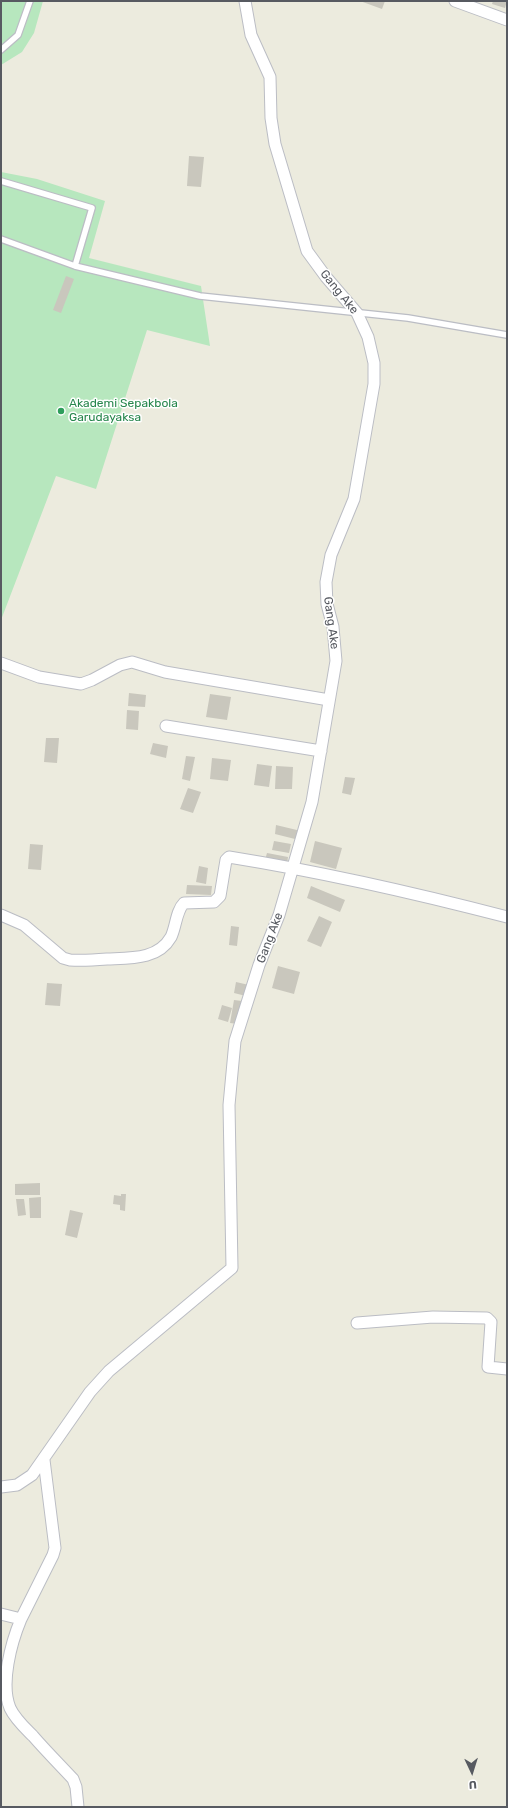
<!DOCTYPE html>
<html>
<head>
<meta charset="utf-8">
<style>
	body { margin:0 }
	#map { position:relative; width:508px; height:1808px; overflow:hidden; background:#ecebde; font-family:Rubik,sans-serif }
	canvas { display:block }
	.frame { position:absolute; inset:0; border:2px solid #575a61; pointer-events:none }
	.north { position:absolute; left:452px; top:1752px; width:40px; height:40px; -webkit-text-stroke:3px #fff; paint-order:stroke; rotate:176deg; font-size:11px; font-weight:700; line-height:16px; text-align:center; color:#575a61 }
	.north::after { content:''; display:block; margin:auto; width:14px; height:18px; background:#575a61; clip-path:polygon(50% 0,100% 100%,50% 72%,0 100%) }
</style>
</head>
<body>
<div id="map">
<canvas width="508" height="1808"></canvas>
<div class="frame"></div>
<div class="north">U</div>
</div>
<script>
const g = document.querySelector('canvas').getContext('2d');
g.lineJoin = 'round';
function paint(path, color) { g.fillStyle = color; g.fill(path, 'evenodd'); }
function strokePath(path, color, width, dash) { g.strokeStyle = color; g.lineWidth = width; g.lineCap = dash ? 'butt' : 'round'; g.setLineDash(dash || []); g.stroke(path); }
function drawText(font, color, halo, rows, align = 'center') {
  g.font = font + ' Rubik,sans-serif'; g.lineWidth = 3; g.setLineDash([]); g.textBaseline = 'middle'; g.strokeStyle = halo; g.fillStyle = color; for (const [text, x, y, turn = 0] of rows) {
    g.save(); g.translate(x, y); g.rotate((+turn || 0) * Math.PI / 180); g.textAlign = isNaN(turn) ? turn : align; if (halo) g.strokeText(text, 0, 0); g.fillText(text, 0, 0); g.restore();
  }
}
paint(new Path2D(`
	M1,1H43L34,33L22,52L1,65Z
	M1,172L37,179L105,201L89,258L201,286L210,346L147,330L96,489L56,476L1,620Z`), '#b7e7be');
paint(new Path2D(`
	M360,1H385L382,9Z
	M493,1H507L505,8L492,4Z
	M189,156L204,157L201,187L187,186Z
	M66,276L74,279L61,313L53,310Z
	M129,693L146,695L145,707L128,706Z
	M210,694L231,697L227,720L206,717Z
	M127,710L139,711L138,730L126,729Z
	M46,738H59L57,763L44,762Z
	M153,743L168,746L166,758L150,754Z
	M186,756L195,757L190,781L182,779Z
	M212,758L231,760L228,781L210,779Z
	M257,764L272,766L269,787L254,785Z
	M276,766L293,767L292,789H275Z
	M345,777L355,778L351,795L342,793Z
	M188,788L201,792L193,813L180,809Z
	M276,825L301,831L299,840L275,834Z
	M274,841L291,844L289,853L272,850Z
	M315,841L342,848L336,869L310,862Z
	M30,844L43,845L41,870L28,869Z
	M267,853L288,857L287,864L265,860Z
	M199,866L208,868L206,884L196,882Z
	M187,885L212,886L211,895L186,894Z
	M311,886L345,900L340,912L307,898Z
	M319,916L332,922L321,947L307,941Z
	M231,926L239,927L237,946L229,945Z
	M278,966L300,972L294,994L272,988Z
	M236,982L249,985L246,996L234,993Z
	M47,983L62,984L60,1006L45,1005Z
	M234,1000L242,1001L238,1024L230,1023Z
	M222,1005L232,1008L228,1022L218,1019Z
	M40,1183V1195H15V1184Z
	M121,1194H126L125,1211L120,1210V1205L113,1204L114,1195L121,1196Z
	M41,1197V1218H30L29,1198Z
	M16,1199H24L26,1215L18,1216Z
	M70,1210L83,1213L77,1238L65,1235Z`), '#c9c7bd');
const service = new Path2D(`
	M1,50L18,35L30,1
	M1,181L92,208L75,266
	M1,239L75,266L200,296L408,318L507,335`);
const minor = new Path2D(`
	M455,1L507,20
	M1,663L39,677L81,684L92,680L120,665L132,662L165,672L329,700
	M166,726L321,751
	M1,915L24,925L63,958L70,960C83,961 95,960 107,959C130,958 158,960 171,937C176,927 176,911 184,903L214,902L220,896L226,860L229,857C322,872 415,893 507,917
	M357,1323L433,1317L487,1318L491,1322L488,1367L507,1369
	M1,1487L17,1485L32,1475L90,1392L109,1371L232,1268L229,1105L235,1041L259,965L279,915L312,802L336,661L333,627L327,604L326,582L331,555L354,499L374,384V363L368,337L357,313L326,277L307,251L275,144L271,118L270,77L251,35L245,1
	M1,1614L21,1619C11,1643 0,1684 10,1708C15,1719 25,1728 33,1736C46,1751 60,1765 73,1779L76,1787L78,1807
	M21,1619L53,1555L55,1548L44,1460`);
strokePath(service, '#bbbdc4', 8);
strokePath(minor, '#bbbdc4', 13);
strokePath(service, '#fff', 5.5);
strokePath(minor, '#fff', 11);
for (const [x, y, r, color] of [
	[61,411,4,"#2e9e5b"]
]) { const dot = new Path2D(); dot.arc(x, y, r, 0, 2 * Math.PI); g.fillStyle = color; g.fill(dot); strokePath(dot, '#fff', 1.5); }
drawText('12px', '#575a61', '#fff', [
	["Gang Ake",339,292,51],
	["Gang Ake",331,623,82],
	["Gang Ake",270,938,-69]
]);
drawText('12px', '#27864d', '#fff', [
	["Akademi Sepakbola",69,404],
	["Garudayaksa",69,418]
], 'left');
</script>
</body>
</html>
